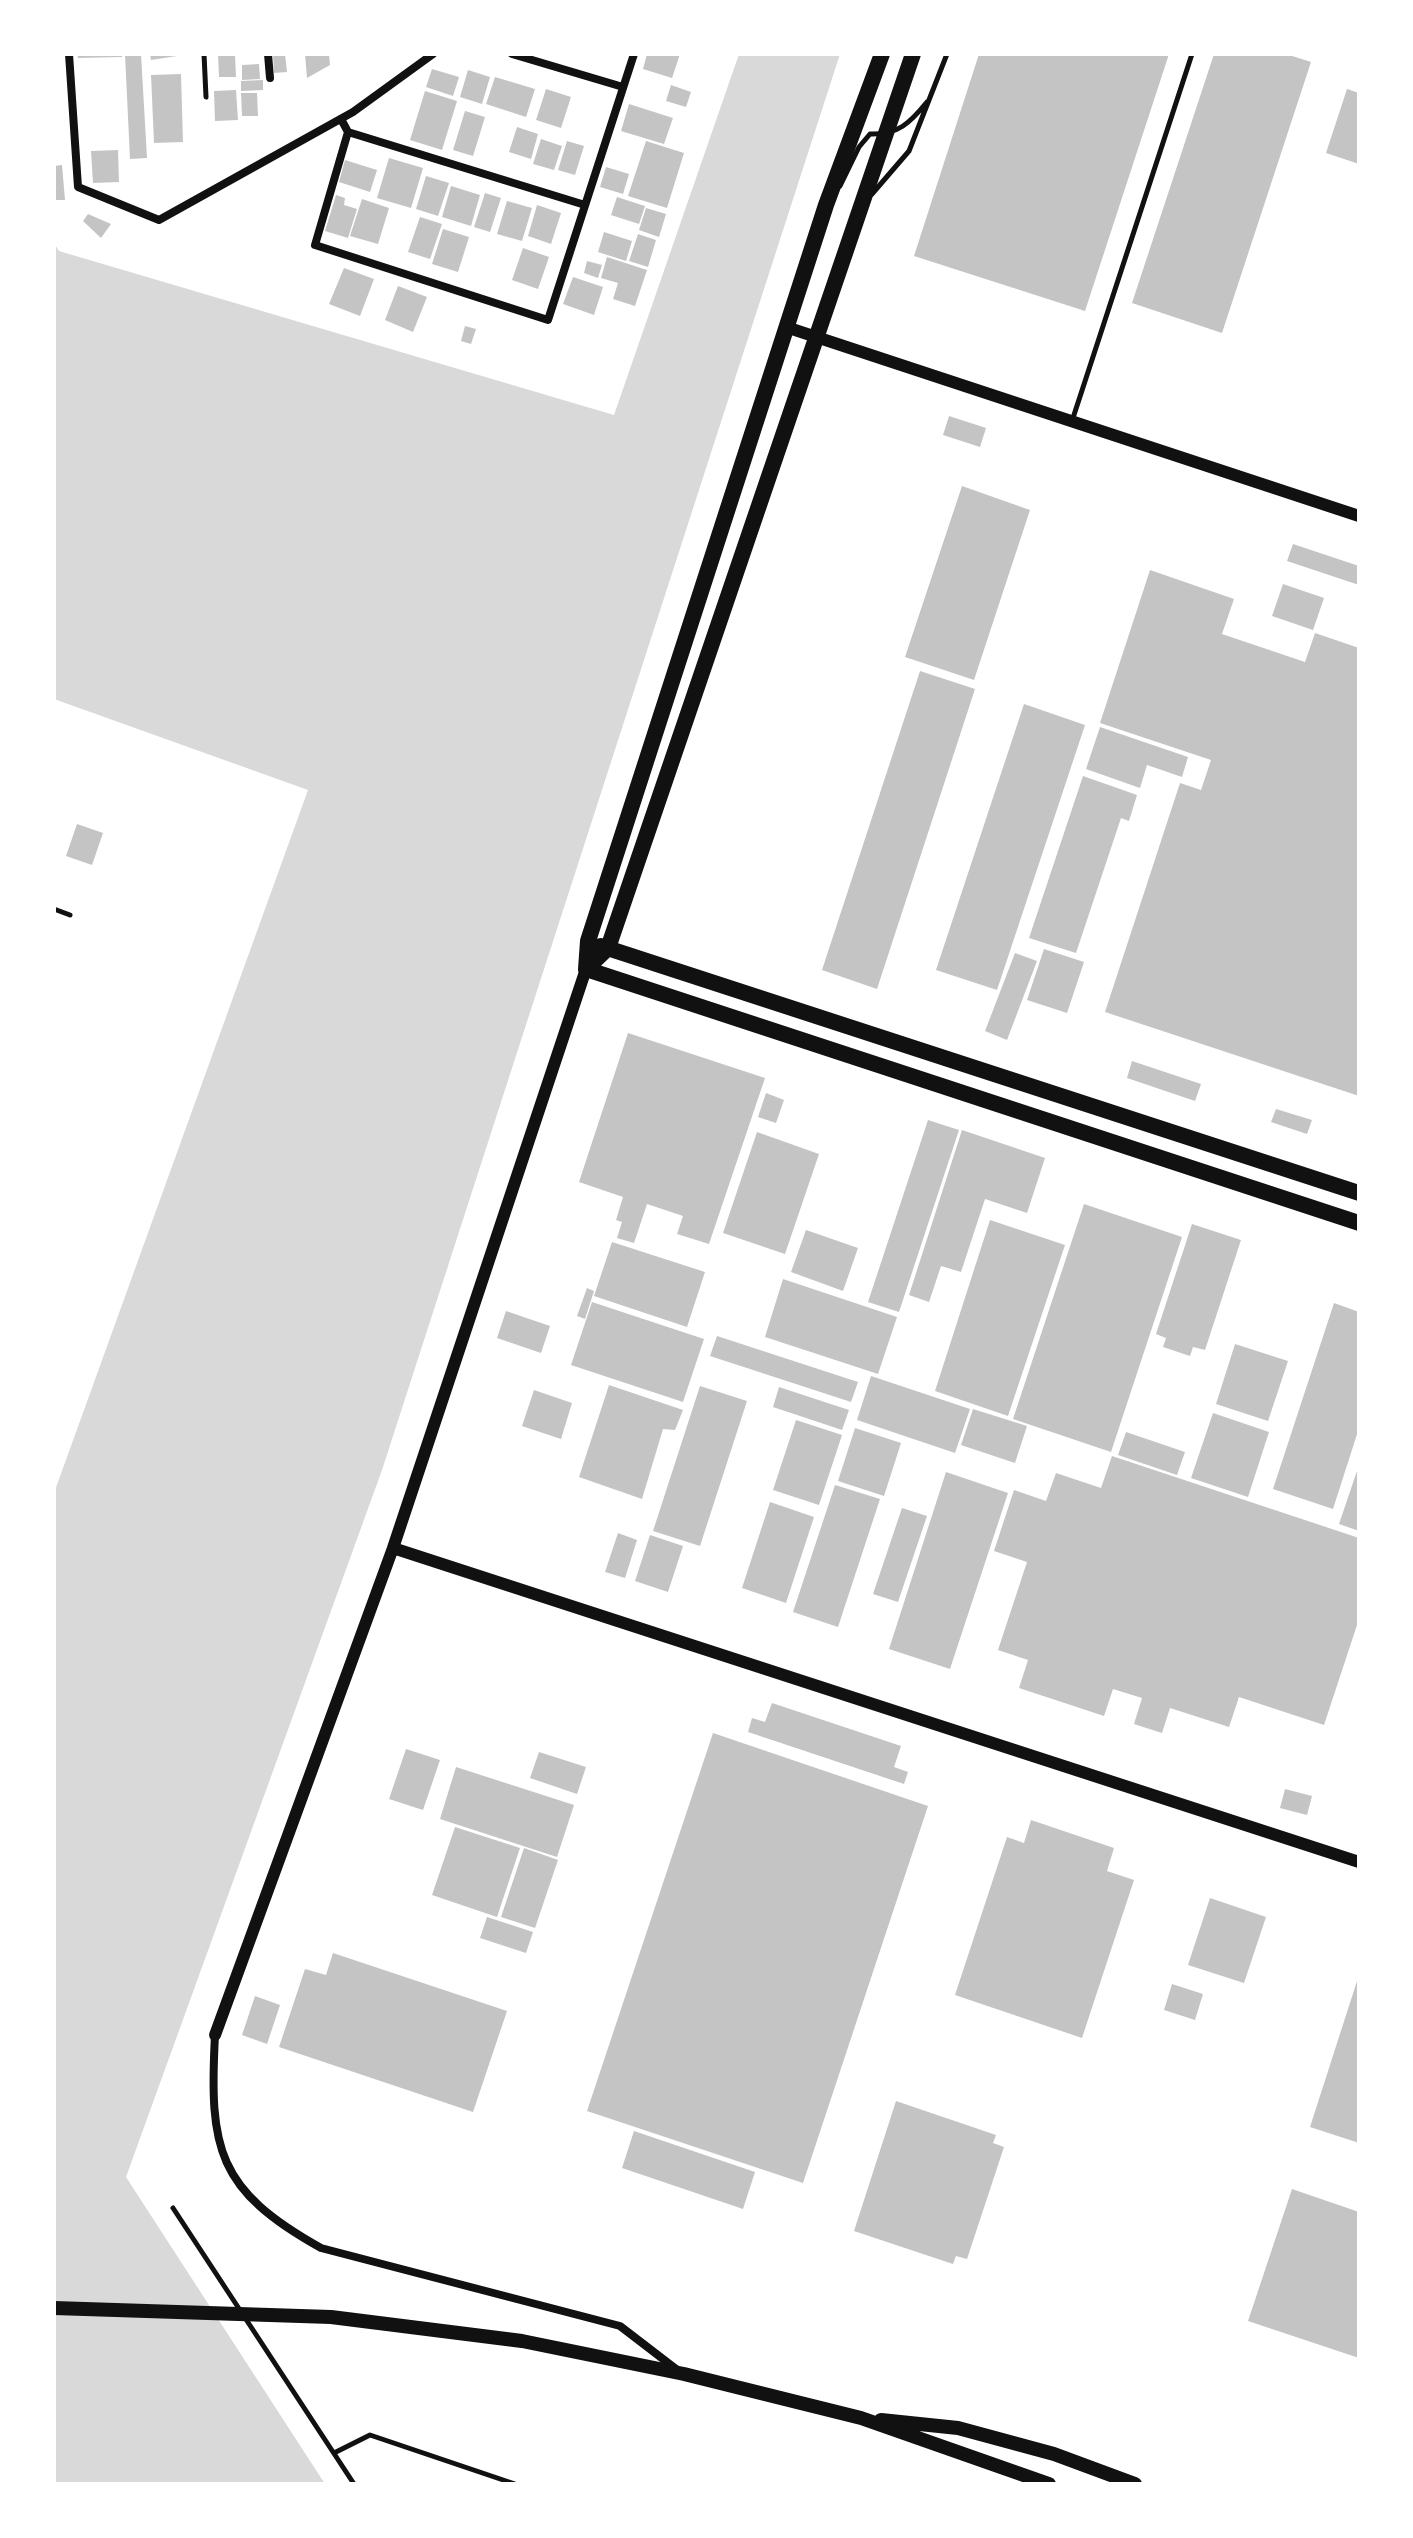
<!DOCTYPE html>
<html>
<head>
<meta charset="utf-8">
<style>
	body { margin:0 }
	#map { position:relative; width:1413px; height:2538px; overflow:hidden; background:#fff; font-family:"Nunito Sans",sans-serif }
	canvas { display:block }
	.frame { position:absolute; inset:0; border:56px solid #fff; pointer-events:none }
</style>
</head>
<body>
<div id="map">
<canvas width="1413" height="2538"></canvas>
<div class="frame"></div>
</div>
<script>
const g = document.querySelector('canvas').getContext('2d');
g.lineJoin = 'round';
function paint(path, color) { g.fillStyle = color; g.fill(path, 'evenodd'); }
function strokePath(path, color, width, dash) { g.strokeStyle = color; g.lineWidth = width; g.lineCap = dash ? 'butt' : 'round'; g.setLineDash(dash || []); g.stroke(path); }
paint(new Path2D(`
	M739,54H840L382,1470L126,2177L325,2484H54V1493L308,790L54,699V243L59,251L614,415Z`), '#d9d9d9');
paint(new Path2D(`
	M77,54H122V57L78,58Z
	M125,54H141L147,158L130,159Z
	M150,54H177V56L151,60Z
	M218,54H235L236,77H219Z
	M273,54H285L287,72L274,73Z
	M305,54H329L330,65L307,78Z
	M647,54H680L672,78L643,69Z
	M979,54H1169L1085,311L914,256Z
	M1214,54H1286L1311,62L1222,333L1132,303Z
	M259,64L260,79L242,80V65Z
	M432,69L459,77L453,96L426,87Z
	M468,70L490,77L482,104L460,97Z
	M181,74L183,142L154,143L151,75Z
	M495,77L535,89L526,117L486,104Z
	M263,80V90L241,91V81Z
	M671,85L691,92L686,107L666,101Z
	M546,89L571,97L561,128L536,120Z
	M1347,89L1359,93V164L1326,153Z
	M236,90L238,120L215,121L214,91Z
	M425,91L457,101L442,150L410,140Z
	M241,93H257L258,116H242Z
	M629,104L673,118L664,144L621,131Z
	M465,111L485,117L473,156L453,150Z
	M517,127L538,134L531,159L509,152Z
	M541,139L562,146L554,170L533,164Z
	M567,141L584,146L575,175L558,170Z
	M646,141L684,153L667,208L628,196Z
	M118,150L119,182L93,183L91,151Z
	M389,158L423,168L411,208L377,198Z
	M345,160L377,170L370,192L339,182Z
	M62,165L65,200H54V166Z
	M606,167L629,174L623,194L600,187Z
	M426,176L449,183L438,216L416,209Z
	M451,186L480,195L471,226L442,217Z
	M485,193L501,198L490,232L474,227Z
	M336,195L345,198L344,205L357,209L348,238L325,231Z
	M617,197L645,206L639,224L611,215Z
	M362,199L389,208L378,244L350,236Z
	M507,201L532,208L522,241L497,234Z
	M537,205L561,213L551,244L528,236Z
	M646,208L666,214L659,237L639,230Z
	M88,214L111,224L101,238L83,221Z
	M420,217L442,224L430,259L408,252Z
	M443,229L469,237L458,272L432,264Z
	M604,232L632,241L626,261L598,252Z
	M638,234L656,240L648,267L629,261Z
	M523,248L549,257L538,289L512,280Z
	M607,257L647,270L635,306L613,299L618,283L601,278Z
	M587,261L602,265L598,278L584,273Z
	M344,268L374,279L360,316L329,304Z
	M573,277L603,287L594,315L563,304Z
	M398,286L427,297L413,332L385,320Z
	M465,326L476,329L471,344L461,341Z
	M949,416L986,428L980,447L943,435Z
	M962,486L1030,510L974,680L905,657Z
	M1293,544L1359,566V585L1287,561Z
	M1150,570L1234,599L1222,634L1305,662L1315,633L1359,648V1096L1105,1012L1180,783L1201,790L1211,760L1100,723Z
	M1283,584L1324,598L1313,630L1272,616Z
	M920,671L975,689L877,989L822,970Z
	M1024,704L1085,725L997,990L936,970Z
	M1100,727L1188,757L1182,777L1147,765L1140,788L1086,769Z
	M1083,776L1137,795L1129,821L1121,818L1076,953L1029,938Z
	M77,824L103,833L92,865L66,856Z
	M1044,949L1084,962L1067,1013L1027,1000Z
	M1015,953L1037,961L1007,1040L985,1031Z
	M628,1033L765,1078L709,1244L677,1234L683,1216L647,1204L634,1243L617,1238L622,1222L616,1220L623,1197L579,1182Z
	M1132,1061L1201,1084L1195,1101L1127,1078Z
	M766,1093L784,1100L776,1123L758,1117Z
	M1276,1109L1312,1120L1307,1134L1271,1122Z
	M928,1120L959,1130L899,1312L868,1302Z
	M962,1130L1045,1158L1027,1213L985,1199L961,1272L941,1266L929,1302L909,1295Z
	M757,1132L819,1154L785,1254L723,1233Z
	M1084,1204L1182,1237L1111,1452L1013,1419Z
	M990,1220L1065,1245L1008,1416L935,1391Z
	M1192,1224L1241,1240L1205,1350L1193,1347L1190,1356L1163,1347L1166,1338L1156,1334Z
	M806,1230L858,1248L843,1291L791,1272Z
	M612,1242L705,1272L687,1327L594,1296Z
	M783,1279L897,1317L878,1374L765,1337Z
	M587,1288L594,1291L585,1319L577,1316Z
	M592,1302L704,1339L683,1402L571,1365Z
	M1334,1303L1359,1312V1428L1333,1509L1273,1489Z
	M506,1311L550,1326L541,1353L497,1338Z
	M717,1336L858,1382L851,1402L710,1356Z
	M1235,1344L1288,1361L1268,1421L1216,1404Z
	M871,1376L970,1409L955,1453L857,1420Z
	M609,1385L683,1410L675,1430L663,1429L642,1499L579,1477Z
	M700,1386L747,1401L700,1546L653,1531Z
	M779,1387L849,1410L842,1430L773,1407Z
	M534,1390L572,1403L561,1439L522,1426Z
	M973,1409L1027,1426L1015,1463L961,1445Z
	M1213,1413L1269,1432L1248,1497L1191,1478Z
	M796,1420L842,1435L819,1505L773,1490Z
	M855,1428L901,1443L884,1496L838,1481Z
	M1126,1432L1185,1452L1177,1475L1118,1455Z
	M1112,1456L1359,1538V1619L1324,1725L1239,1697L1229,1727L1170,1708L1162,1733L1134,1724L1142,1698L1113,1689L1104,1716L1019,1688L1028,1660L998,1650L1027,1562L994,1551L1014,1490L1046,1501L1056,1473L1101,1488Z
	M1359,1465V1531L1339,1524Z
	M946,1472L1008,1493L950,1669L889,1649Z
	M835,1485L880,1499L838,1627L793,1612Z
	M770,1502L814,1517L786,1603L742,1588Z
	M902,1508L927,1516L898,1602L873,1594Z
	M618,1533L637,1540L625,1578L605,1572Z
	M650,1535L683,1546L668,1592L635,1581Z
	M772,1703L901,1746L894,1767L908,1772L904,1784L748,1732L752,1718L765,1722Z
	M713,1733L928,1806L803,2183L587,2111Z
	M406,1749L440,1760L423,1810L389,1799Z
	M539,1752L586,1767L577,1794L530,1778Z
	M456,1767L574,1805L557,1857L440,1819Z
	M1285,1789L1312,1796L1307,1815L1280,1808Z
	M1031,1820L1114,1848L1107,1871L1134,1880L1082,2038L955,1995L1007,1837L1024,1843Z
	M455,1827L520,1848L497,1917L432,1895Z
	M524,1848L558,1860L535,1928L501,1917Z
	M1210,1898L1266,1917L1244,1983L1188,1965Z
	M487,1917L533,1932L526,1953L480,1938Z
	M333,1953L507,2011L473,2112L279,2047L305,1969L326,1975Z
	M1358,1978H1359V2143L1310,2127Z
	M1172,1984L1203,1994L1195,2020L1164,2010Z
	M255,1996L280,2005L267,2044L242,2035Z
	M896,2101L996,2135L993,2143L1004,2147L967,2259L956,2256L953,2264L854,2231Z
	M634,2131L755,2172L743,2209L622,2168Z
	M1292,2189L1359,2212V2358L1248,2321Z`), '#c4c4c4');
strokePath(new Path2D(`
	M204,54L206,97
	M840,186L859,147L870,134C898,135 910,123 927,102
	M872,194L909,151L947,54
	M1072,421L1192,54
	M54,909L70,915
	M173,2208L354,2484
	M334,2453L370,2435L515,2484`), '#111', 5);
strokePath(new Path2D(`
	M69,54L78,187L159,220L353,112L433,54
	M268,54L270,78
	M512,54L623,87
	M341,119L348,132L315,245L548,320L634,54
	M348,132L585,205
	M215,2035C209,2149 217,2190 321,2248L620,2326L676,2369`), '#111', 8);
strokePath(new Path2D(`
	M789,328L1359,516
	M393,1548L1359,1862
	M215,2035L393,1548L586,969`), '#111', 12);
strokePath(new Path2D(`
	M54,2308L331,2317L522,2341L684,2374L861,2418L1049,2484
	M881,2420L958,2428L1054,2454L1135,2484`), '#111', 14);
strokePath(new Path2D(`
	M601,946L1359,1193
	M586,969L608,948L913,54
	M586,969L588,941L826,205L882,54
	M586,969L1359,1223`), '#111', 16);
</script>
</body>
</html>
